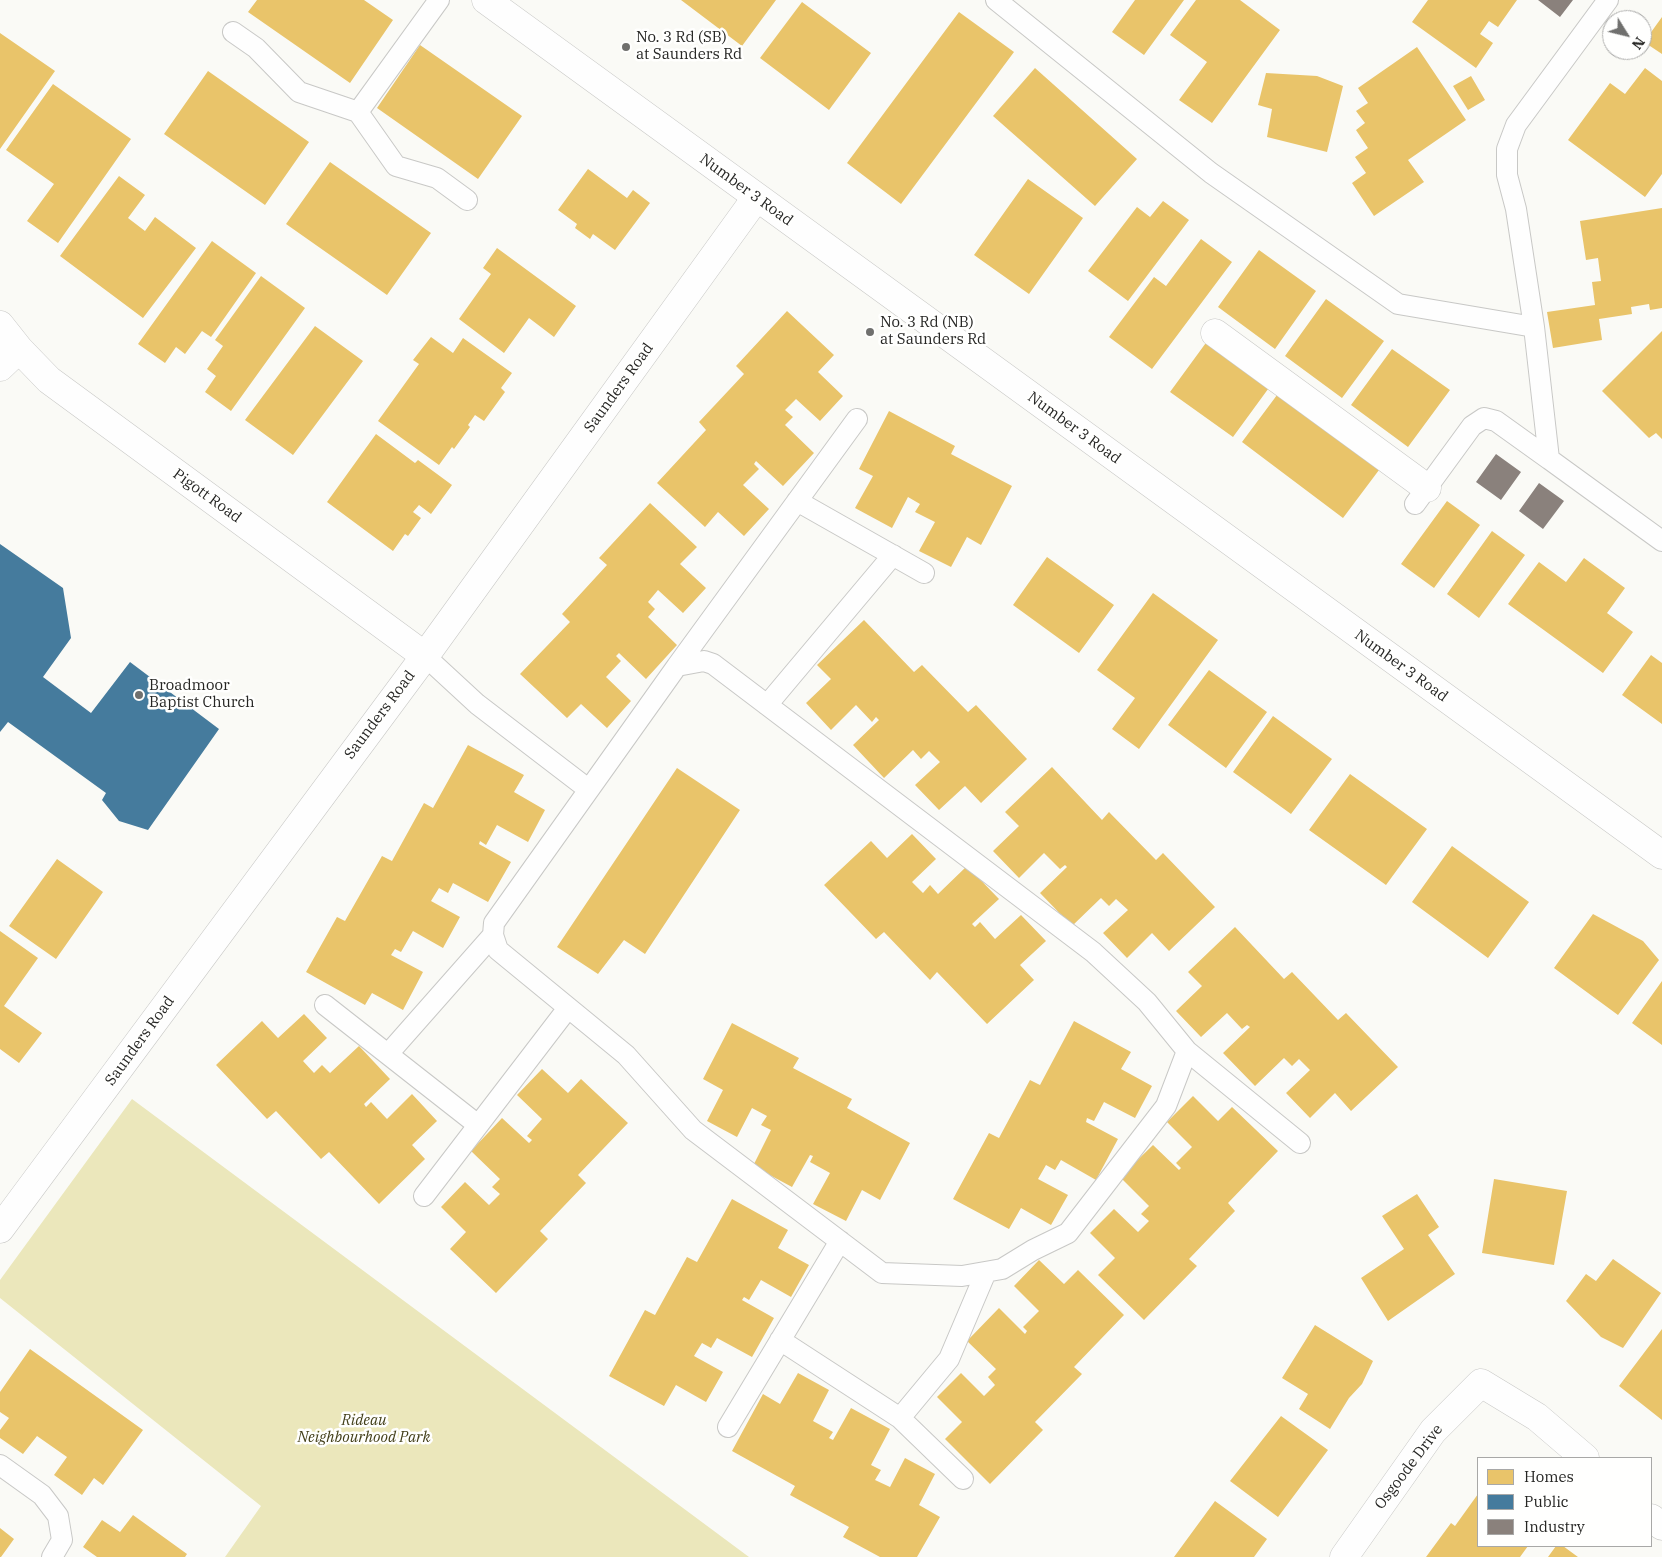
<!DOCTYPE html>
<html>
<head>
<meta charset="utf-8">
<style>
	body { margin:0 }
	#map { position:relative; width:1662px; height:1557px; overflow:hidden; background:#fafaf6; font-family:"IBM Plex Serif",serif }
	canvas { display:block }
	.legend { position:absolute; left:1477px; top:1457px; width:175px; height:90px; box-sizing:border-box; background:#fffffe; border:1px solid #a8a8a7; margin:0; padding:6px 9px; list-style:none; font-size:15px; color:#262624 }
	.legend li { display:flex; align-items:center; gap:10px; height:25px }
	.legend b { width:25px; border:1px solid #a8a8a7 }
	.north { position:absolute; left:1602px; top:10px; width:50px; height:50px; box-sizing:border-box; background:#fffffe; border:1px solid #a8a8a7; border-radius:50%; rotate:126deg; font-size:14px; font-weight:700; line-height:20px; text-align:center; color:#262624 }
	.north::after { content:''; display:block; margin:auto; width:18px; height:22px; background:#70706e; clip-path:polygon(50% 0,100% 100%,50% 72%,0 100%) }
</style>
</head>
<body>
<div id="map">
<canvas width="1662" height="1557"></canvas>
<ul class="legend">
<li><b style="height:14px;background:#e9c46a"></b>Homes</li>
<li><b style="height:14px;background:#457b9d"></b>Public</li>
<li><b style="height:14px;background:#8a817c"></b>Industry</li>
</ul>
<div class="north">N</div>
</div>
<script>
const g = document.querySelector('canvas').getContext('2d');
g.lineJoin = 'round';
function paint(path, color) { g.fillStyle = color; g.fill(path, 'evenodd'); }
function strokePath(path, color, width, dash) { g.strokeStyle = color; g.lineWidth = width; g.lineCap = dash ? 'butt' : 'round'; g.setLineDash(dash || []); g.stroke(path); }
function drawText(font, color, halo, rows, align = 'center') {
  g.font = font + ' "IBM Plex Serif",serif'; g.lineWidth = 5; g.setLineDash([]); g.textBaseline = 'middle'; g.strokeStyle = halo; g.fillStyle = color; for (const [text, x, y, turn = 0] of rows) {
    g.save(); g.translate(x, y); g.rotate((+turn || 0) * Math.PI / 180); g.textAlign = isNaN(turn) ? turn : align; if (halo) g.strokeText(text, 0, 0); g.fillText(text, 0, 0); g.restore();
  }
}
paint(new Path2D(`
	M132,1099L749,1557H225L261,1506L0,1298V1280Z`), '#ebe7bb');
paint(new Path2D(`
	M257,0H364L393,20L350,83L248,12Z
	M681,0H776L742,46Z
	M1135,0H1184L1144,55L1112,32Z
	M1196,0H1240L1280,30L1212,123L1179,100L1207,62L1170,35Z
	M1428,0H1517L1498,27L1489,21L1480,34L1493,43L1476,68L1412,22Z
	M802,2L871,53L829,110L760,58Z
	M959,12L1014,52L901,204L847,163Z
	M1662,17V54L1644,42Z
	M0,33L55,71L0,149Z
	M420,45L522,116L478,179L377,108Z
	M1417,47L1466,120L1408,160L1424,182L1374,216L1352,183L1366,173L1355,157L1368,148L1356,130L1365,123L1356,111L1368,103L1358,88Z
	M1035,68L1137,159L1095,206L993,116Z
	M1645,68L1662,81V174L1645,197L1568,140L1610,83L1625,94Z
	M208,71L309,142L265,205L164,134Z
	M1266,73L1317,76L1343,86L1327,152L1267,137L1272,109L1258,105Z
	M1471,76L1485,100L1468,110L1453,86Z
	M53,84L131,139L58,243L27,221L54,184L6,150Z
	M330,162L431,233L387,295L286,224Z
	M588,169L627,198L633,190L650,203L615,250L593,234L590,239L575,228L577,224L558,210Z
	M119,176L145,195L128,218L145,231L155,217L196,248L143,318L60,256Z
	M1028,179L1083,218L1029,294L974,255Z
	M1163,201L1189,220L1128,301L1088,271L1137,207L1150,217Z
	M1662,208V308L1650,310L1649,304L1631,307L1632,314L1599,319L1602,340L1553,348L1547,312L1595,305L1592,282L1601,281L1598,258L1586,260L1580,221Z
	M1201,239L1232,262L1152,369L1109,337L1154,277L1166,286Z
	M212,241L256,273L211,337L202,331L185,354L176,347L165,363L138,344Z
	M497,248L576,306L554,337L529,318L504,353L459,319L491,274L483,268Z
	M1259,250L1316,291L1275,349L1218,307Z
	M261,276L305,308L231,411L205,392L216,376L207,369L223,346L215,340Z
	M1326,299L1384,341L1342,398L1285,356Z
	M787,311L834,355L818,372L843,396L820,421L796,399L785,410L793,417L785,425L814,453L783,486L756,461L754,464L759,469L743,485L769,509L744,536L718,512L705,527L657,483L706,430L699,422L744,374L736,366Z
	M315,326L363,361L293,455L245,420Z
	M1662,331V439L1656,433L1649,438L1602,391Z
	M431,337L453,353L463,338L512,373L501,388L505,392L484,421L475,415L468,425L470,427L454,449L452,447L439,465L378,421L419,364L413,360Z
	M1208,340L1271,385L1233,437L1170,392Z
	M1392,349L1450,390L1408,447L1351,405Z
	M1280,391L1382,466L1343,518L1242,442Z
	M889,411L955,446L951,454L1012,486L981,545L967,537L951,567L919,551L935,522L915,512L920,504L908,497L892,528L855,508L873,476L859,469Z
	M376,434L415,463L418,460L452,485L431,514L419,505L413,512L421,518L408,536L405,534L393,551L327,502Z
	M1447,501L1480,525L1434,588L1401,564Z
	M650,503L697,547L680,564L706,588L683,613L658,590L648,602L655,609L648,617L677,645L646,679L619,653L616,656L621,661L606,677L631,701L607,728L581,704L567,718L520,674L570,622L562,614L607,565L599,558Z
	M1492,531L1525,555L1479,618L1447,594Z
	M1047,557L1114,605L1079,653L1013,605Z
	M1584,558L1625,588L1607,613L1633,632L1603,673L1508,604L1539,562L1566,582Z
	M1153,593L1218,640L1139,749L1112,729L1135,698L1097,670Z
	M864,620L914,672L922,665L968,712L976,705L1027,759L981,803L965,786L939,810L915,785L940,762L929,751L921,759L913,750L884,778L853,745L879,720L876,717L872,722L856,705L831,730L806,703L831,679L817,665Z
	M1651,655L1662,663V724L1622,695Z
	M1209,670L1267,712L1226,768L1168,725Z
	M1273,716L1332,759L1291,814L1233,772Z
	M468,745L524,775L514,792L545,810L528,842L497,825L486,845L480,841L479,844L511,862L488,902L453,883L448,893L439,888L431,901L460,917L443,948L413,931L401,952L395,949L391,955L423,972L403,1010L372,993L365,1005L306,972L337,917L345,921L382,856L392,861L424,803L433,808Z
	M1052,767L1102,820L1109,812L1156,860L1163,853L1215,907L1169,951L1152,933L1127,958L1103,933L1128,910L1116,899L1109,906L1101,898L1072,926L1040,893L1067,867L1065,865L1060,869L1044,853L1019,878L993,851L1019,826L1005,812Z
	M677,768L740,810L645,954L624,940L598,974L557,947Z
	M1350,774L1427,829L1386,885L1309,830Z
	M912,834L936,859L912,882L923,893L930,885L938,894L967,866L999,899L972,924L975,927L980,922L995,939L1021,915L1046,941L1020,965L1034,980L987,1024L937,972L930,980L884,932L876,939L824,885L871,841L887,858Z
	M1452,846L1529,902L1488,958L1412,902Z
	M57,859L103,892L56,959L9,926Z
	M1593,914L1643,941L1659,960L1618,1015L1554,968Z
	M1235,927L1284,979L1292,972L1338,1020L1346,1013L1398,1067L1351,1111L1335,1093L1310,1118L1286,1093L1310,1070L1299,1059L1292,1066L1284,1058L1255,1086L1223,1053L1250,1027L1247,1025L1242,1029L1227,1013L1201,1037L1176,1011L1202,986L1188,972Z
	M0,931L38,958L4,1006L42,1033L19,1063L0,1049Z
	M1662,981V1045L1632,1023Z
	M304,1014L327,1038L303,1061L314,1073L322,1065L330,1073L359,1046L390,1079L364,1104L366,1107L371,1102L387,1119L412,1094L437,1121L412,1145L425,1159L379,1204L329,1152L321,1159L276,1111L267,1119L216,1065L262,1021L278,1038Z
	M1074,1021L1131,1052L1121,1069L1152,1086L1135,1118L1104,1102L1094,1121L1087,1118L1086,1122L1118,1139L1096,1180L1061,1160L1055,1170L1046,1165L1038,1179L1068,1195L1051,1225L1021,1208L1009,1229L953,1199L989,1133L999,1138L1030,1080L1040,1085Z
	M732,1023L799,1058L793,1068L852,1099L847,1108L910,1143L880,1200L862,1190L846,1221L813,1204L830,1173L810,1162L813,1156L810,1155L792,1187L753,1166L771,1130L761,1125L767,1116L752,1108L737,1137L707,1121L723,1090L703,1079Z
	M542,1069L568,1093L581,1079L628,1123L578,1175L586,1183L540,1231L548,1239L496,1293L450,1249L466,1232L441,1207L465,1182L489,1205L500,1194L492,1187L500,1179L471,1151L502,1118L529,1143L532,1140L527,1136L542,1119L517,1095Z
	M1193,1096L1218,1121L1232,1107L1278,1151L1228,1203L1235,1211L1189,1259L1197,1266L1144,1320L1098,1275L1115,1258L1090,1233L1114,1209L1138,1232L1149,1221L1141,1214L1149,1206L1120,1177L1153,1145L1179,1170L1181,1168L1176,1163L1192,1147L1167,1122Z
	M1494,1179L1567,1191L1554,1265L1482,1253Z
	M1417,1194L1439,1227L1428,1235L1455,1274L1388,1321L1361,1278L1404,1249L1382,1216Z
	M732,1199L788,1230L778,1248L809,1265L791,1297L761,1280L749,1300L744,1297L742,1300L774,1318L752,1357L717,1338L711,1348L702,1343L694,1356L723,1372L706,1402L676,1385L664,1406L609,1376L645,1310L655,1315L687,1257L697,1262Z
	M1613,1259L1661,1293L1623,1348L1601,1337L1566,1301L1586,1274L1596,1281Z
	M1039,1260L1064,1284L1078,1270L1124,1315L1074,1367L1082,1374L1035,1422L1043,1430L990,1484L945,1439L962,1422L937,1397L961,1373L984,1396L995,1385L988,1377L996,1369L967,1341L999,1308L1025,1334L1027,1331L1023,1327L1039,1311L1014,1286Z
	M1315,1325L1373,1361L1362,1384L1349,1398L1330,1429L1299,1409L1308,1394L1282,1378Z
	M1662,1329V1420L1619,1386Z
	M30,1349L143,1430L103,1485L94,1478L82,1495L54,1475L67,1457L37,1436L23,1454L0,1438V1430L9,1418L0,1412V1392Z
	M798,1373L829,1390L813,1421L833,1432L829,1438L833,1440L851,1408L890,1429L871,1465L881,1470L875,1480L890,1487L905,1458L935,1474L919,1505L940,1517L917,1557H880L843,1537L849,1527L790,1495L795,1486L732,1451L763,1394L780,1404Z
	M1281,1416L1328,1450L1278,1517L1230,1481Z
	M1478,1494V1546H1528L1520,1557H1426L1451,1523L1455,1526Z
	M1215,1501L1267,1539L1254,1557H1174Z
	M133,1515L187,1554L185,1557H97L83,1547L102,1520L120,1532Z
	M0,1528L14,1539L1,1557H0Z
	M1556,1546H1563L1578,1557H1548Z`), '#e9c46a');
paint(new Path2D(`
	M0,544L63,588L71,638L43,677L91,713L130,662L219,729L148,830L119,821L102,800L106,793L8,722L0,732Z`), '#457b9d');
paint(new Path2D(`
	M1538,0H1573L1560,17Z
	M1496,454L1521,472L1501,500L1476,482Z
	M1539,483L1564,501L1543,529L1519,511Z`), '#8a817c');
const lane = new Path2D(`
	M996,0L1211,173L1398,304L1534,327
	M1608,0L1516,125L1507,149V175L1516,209L1534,327L1549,459L1662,541
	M233,32L256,48L299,92L358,112L396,166L437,178L467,200
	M358,112L439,0
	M797,501L924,573
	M1415,504L1472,426L1484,418L1496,421L1549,459
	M425,656L477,704L588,789
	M704,661L713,664L1093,952L1147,1002L1187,1051L1166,1106L1068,1233L1033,1250L1002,1269L962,1276L882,1273L693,1130L626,1055L498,950L493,935L494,923L677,666Z
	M677,666L857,419
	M767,705L893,555
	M325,1005L478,1125
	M1187,1051L1300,1143
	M388,1054L493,935
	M424,1196L568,1008
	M780,1340L900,1418L963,1479
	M900,1418L949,1359L986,1272
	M728,1427L840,1241
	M0,1465L42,1495L58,1516L62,1540L52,1557`);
const street = new Path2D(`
	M0,325L19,349L49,380L425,656
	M1215,333L1427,488
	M0,367L19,349
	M0,1229L425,656L756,198
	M1651,1518L1662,1526
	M1344,1557L1433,1431L1481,1383L1537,1417L1585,1458`);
const secondary = new Path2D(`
	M486,0L1662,855`);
strokePath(lane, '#c8c8c6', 22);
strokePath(street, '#c8c8c6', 29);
strokePath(secondary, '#c8c8c6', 29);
strokePath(lane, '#fefefe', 20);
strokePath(street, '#fefefe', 28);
strokePath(secondary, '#fefefe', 28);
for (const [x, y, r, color] of [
	[626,47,5,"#70706e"],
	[870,332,5,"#70706e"],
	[139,695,5,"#70706e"]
]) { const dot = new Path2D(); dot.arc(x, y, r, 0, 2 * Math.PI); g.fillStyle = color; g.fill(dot); strokePath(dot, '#fffffe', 2); }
drawText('15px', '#262624', '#fffffe', [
	["No. 3 Rd (SB)",636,38],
	["at Saunders Rd",636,55],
	["No. 3 Rd (NB)",880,323],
	["at Saunders Rd",880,340],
	["Broadmoor",149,686],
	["Baptist Church",149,703]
], 'left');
drawText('15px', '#262624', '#fffffe', [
	["Number 3 Road",746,190,36],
	["Saunders Road",619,388,-54],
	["Number 3 Road",1074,428,36],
	["Pigott Road",207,496,36],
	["Number 3 Road",1401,666,36],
	["Saunders Road",380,715,-53],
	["Saunders Road",140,1041,-54],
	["Osgoode Drive",1409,1467,-53]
]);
drawText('italic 15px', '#423e18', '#fffffe', [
	["Rideau",364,1421],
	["Neighbourhood Park",364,1438]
]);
</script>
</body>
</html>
